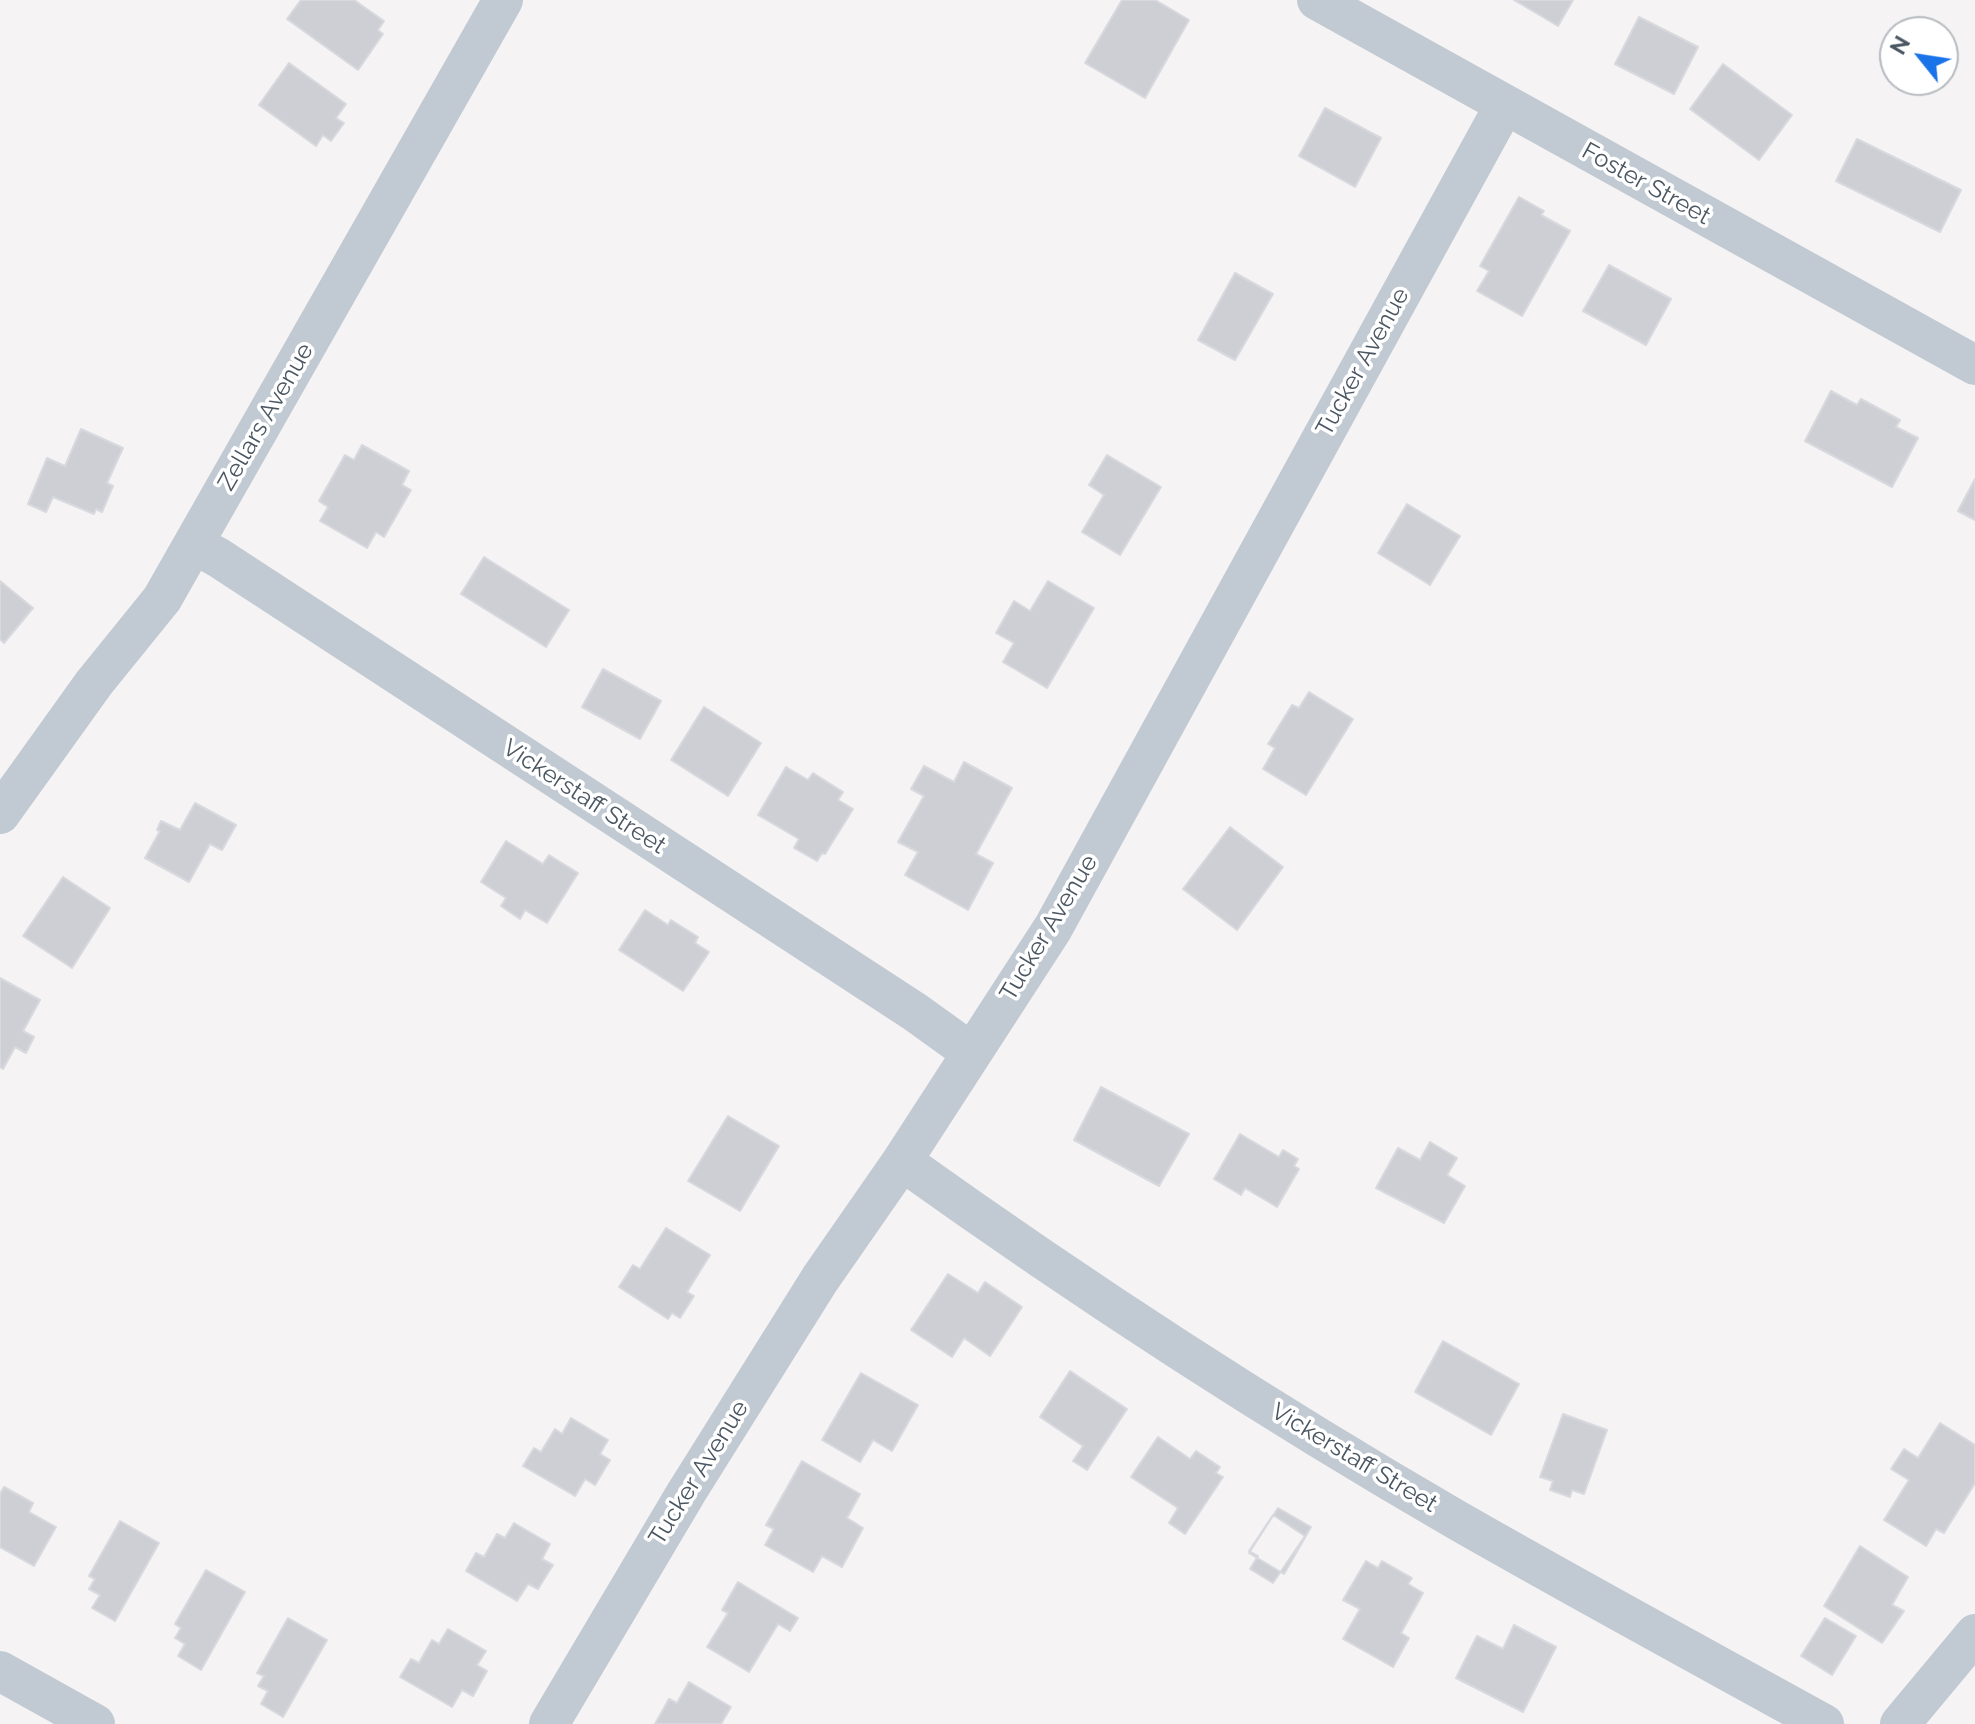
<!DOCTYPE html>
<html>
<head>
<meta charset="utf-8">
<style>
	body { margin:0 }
	#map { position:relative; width:1975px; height:1724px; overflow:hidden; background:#f5f3f3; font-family:Raleway,sans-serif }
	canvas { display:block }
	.north { position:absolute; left:1879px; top:16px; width:80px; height:80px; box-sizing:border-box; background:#fff; border:2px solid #b7bbc0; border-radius:50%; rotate:300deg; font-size:22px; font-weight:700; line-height:32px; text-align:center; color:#4a5661 }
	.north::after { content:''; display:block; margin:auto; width:28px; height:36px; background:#1a73e8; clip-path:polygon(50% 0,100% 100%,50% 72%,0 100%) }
</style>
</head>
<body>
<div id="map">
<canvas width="1975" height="1724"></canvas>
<div class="north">N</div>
</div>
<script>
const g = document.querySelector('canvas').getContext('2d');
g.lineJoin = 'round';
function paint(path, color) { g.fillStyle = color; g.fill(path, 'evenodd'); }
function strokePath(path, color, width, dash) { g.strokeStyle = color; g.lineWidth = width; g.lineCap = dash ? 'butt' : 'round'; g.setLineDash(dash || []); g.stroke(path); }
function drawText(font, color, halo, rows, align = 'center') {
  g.font = font + ' Raleway,sans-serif'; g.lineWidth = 7; g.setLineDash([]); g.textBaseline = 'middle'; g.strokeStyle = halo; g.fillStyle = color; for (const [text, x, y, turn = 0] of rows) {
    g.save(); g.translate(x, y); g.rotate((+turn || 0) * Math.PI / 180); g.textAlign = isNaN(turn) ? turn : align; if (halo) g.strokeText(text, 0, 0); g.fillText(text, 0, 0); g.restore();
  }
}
const building = new Path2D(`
	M301,0H354L384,21L378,30L383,34L358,70L287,19Z
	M1122,0H1155L1189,20L1145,98L1085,63Z
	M1514,0H1573L1558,26Z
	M1639,17L1698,47L1674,94L1615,64Z
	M289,63L346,104L336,118L344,123L331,141L323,135L316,146L259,105Z
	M1723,64L1792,115L1759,160L1690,109Z
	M1325,108L1381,138L1355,187L1299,156Z
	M1857,139L1961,190L1940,232L1836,181Z
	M1519,197L1544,211L1541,215L1570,231L1522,316L1477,291L1489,271L1480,266Z
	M1609,265L1671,299L1646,345L1583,311Z
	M1235,273L1273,294L1235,360L1198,340Z
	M1831,391L1857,405L1861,399L1900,420L1896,427L1918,438L1892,487L1805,441Z
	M81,429L123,448L107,483L113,486L102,512L96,509L94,514L53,497L46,512L28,504L47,458L65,466Z
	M362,445L409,471L402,485L411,490L384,537L376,532L367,548L320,521L328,507L319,501L345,455L354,460Z
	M1107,455L1161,487L1120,555L1082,532L1104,495L1089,485Z
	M1975,479V520L1958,511Z
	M1407,504L1460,536L1430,585L1378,553Z
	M484,557L569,610L546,647L461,594Z
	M0,581L33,608L4,643L0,639Z
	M1048,581L1094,608L1047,688L1003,662L1014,643L996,633L1014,601L1030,611Z
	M603,669L661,701L640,739L582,707Z
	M1309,692L1353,719L1306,795L1263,769L1275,748L1268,744L1292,705L1299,708Z
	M704,707L761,743L728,796L671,760Z
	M964,762L1012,788L976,854L993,863L968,910L905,875L918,852L898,842L924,796L911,789L924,766L954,782Z
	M786,767L808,780L813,773L843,792L838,800L853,809L825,854L822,853L817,861L794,848L799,839L758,815Z
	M195,803L236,825L222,850L210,844L189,882L145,858L160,831L157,830L161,821L180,830Z
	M1230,827L1283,867L1237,930L1183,889Z
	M506,841L543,864L549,855L578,873L547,923L525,910L520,919L501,906L506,898L481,882Z
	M63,877L110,908L72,968L23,936Z
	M645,910L668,925L671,920L698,937L695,943L709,952L683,991L619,950Z
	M0,978L40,1000L23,1031L34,1037L26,1053L15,1047L3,1069L0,1067Z
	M1101,1087L1189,1134L1159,1186L1074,1140Z
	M728,1116L779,1146L740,1211L688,1181Z
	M1240,1134L1279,1157L1283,1150L1298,1159L1294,1166L1299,1169L1277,1207L1245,1188L1241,1195L1214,1179Z
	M1430,1142L1457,1158L1447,1175L1465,1186L1444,1223L1376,1188L1398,1148L1420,1160Z
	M666,1228L710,1255L687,1292L694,1296L680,1318L672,1313L668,1319L619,1287L633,1265L640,1269Z
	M948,1274L978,1293L985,1282L1022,1307L990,1356L964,1338L952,1357L911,1330Z
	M1443,1341L1519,1384L1491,1435L1415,1392Z
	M1070,1371L1127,1409L1087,1470L1073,1461L1083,1446L1040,1417Z
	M861,1373L918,1405L892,1451L873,1440L860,1462L822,1440Z
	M1563,1414L1607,1430L1584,1494L1572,1490L1570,1497L1550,1490L1553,1481L1540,1477Z
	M571,1418L608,1440L600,1454L610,1460L595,1485L585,1479L575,1496L523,1466L534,1448L541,1452L555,1429L562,1434Z
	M1940,1423L1975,1445V1483L1944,1533L1936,1529L1926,1546L1884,1520L1909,1480L1891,1469L1904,1449L1918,1458Z
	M1158,1437L1190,1459L1196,1451L1220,1467L1216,1473L1223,1477L1185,1534L1169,1523L1178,1508L1131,1477Z
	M802,1461L860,1494L847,1518L863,1528L842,1567L822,1556L813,1572L765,1545L774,1529L766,1525Z
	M4,1487L33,1503L29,1512L56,1527L34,1566L0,1547V1494Z
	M1278,1508L1311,1527L1284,1574L1249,1553Z
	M1273,1515L1305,1536L1273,1583L1250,1569L1258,1556L1249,1551Z
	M120,1521L159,1543L115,1621L92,1608L100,1595L89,1589L95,1579L89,1576Z
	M514,1523L550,1544L542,1559L553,1565L538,1589L528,1584L517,1601L466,1571L476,1553L484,1557L497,1534L505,1538Z
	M1860,1546L1908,1577L1892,1605L1904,1611L1882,1643L1824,1606Z
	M1366,1561L1378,1568L1382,1561L1412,1578L1408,1584L1423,1593L1401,1633L1409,1638L1393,1667L1343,1639L1360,1609L1343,1600Z
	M206,1570L245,1592L201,1670L178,1656L185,1644L175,1638L181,1628L175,1624Z
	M738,1582L798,1618L790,1631L778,1624L749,1672L707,1647L728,1613L722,1610Z
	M288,1618L327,1640L283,1717L261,1704L268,1691L258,1686L264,1676L257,1673Z
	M1825,1618L1856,1636L1832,1675L1801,1656Z
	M1514,1625L1556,1647L1523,1712L1456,1678L1477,1636L1503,1649Z
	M448,1629L486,1651L477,1665L487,1671L473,1696L462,1690L452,1707L400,1677L411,1659L419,1663L432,1640L439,1644Z
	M689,1682L731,1707L721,1724H655L669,1699L677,1703Z`);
paint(building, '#cdcfd5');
strokePath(building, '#d7d9de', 2);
strokePath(new Path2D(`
	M1317,0L1975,365
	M194,544L219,558L915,1012L972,1053
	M0,814L94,683L162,599L503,0
	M902,1161C1081,1289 1265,1409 1455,1519C1577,1589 1701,1656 1824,1724
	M0,1671L95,1724
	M549,1724L686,1493L820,1279L902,1161L1053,928L1504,106
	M1900,1724L1975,1634`), '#c1cad2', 40);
drawText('24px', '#4a5661', '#fff', [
	["Foster Street",1646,184,29],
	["Tucker Avenue",1363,362,-61],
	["Zellars Avenue",266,417,-60],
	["Vickerstaff Street",584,797,33],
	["Tucker Avenue",1049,928,-59],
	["Vickerstaff Street",1354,1458,31],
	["Tucker Avenue",699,1473,-58]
]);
</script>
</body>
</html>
